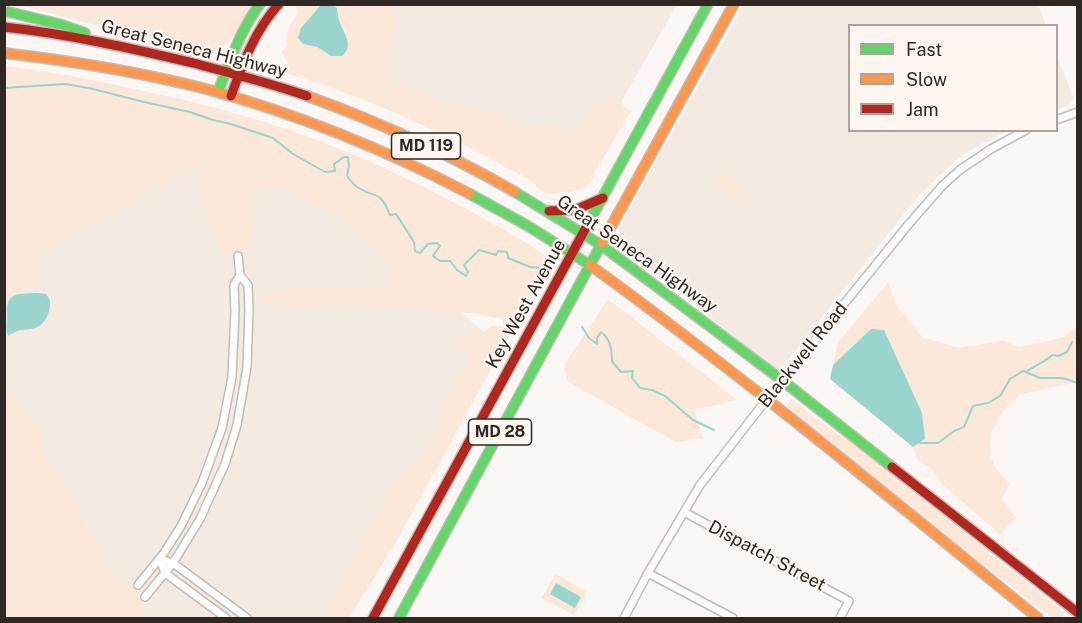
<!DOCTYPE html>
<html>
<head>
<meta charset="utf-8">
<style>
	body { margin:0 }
	#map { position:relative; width:1082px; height:623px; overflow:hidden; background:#faf7f4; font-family:"Public Sans",sans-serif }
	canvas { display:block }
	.frame { position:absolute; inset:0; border:6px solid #2e2722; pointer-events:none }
	.legend { position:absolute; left:848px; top:24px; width:210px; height:108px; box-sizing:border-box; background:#fdf6f1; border:2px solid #aaa39e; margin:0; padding:8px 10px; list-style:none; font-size:18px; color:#2e2722 }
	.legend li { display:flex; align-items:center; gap:12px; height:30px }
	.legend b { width:30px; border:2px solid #aaa39e }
</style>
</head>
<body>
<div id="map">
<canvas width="1082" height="623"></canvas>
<div class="frame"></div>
<ul class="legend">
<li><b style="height:8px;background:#63d668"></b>Fast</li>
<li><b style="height:8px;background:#ff974d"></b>Slow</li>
<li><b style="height:8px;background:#b3261e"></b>Jam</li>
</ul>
</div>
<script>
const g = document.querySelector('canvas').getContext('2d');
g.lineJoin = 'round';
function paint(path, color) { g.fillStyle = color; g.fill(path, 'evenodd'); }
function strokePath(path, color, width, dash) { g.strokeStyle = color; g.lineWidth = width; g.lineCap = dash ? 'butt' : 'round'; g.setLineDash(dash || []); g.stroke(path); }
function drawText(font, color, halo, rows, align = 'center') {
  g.font = font + ' "Public Sans",sans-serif'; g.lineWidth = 4.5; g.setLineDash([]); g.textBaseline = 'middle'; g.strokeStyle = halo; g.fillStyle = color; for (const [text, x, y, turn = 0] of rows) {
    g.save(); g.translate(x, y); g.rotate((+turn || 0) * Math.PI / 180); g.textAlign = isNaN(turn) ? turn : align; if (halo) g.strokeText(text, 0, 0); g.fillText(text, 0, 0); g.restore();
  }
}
paint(new Path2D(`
	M388,5H677L579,175L361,79Z
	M744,5H1038L1046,25L850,26V130L1006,131L974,148L953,163L920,194L782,367L775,368L771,367L710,317L624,248L618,241L619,228Z
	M1056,54L1073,96L1072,102L1067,106L1057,110Z
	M189,143L288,157L497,344L348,618H119L5,404L4,247Z`), '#f3eae2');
paint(new Path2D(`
	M19,5H253C243,19 234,44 217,50C212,52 204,51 198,51Z
	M295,5H321L320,6L313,46L322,50L331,56L346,33L339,21L337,8L333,5H399L394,25L387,71L390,79L400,85L445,102L473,109L490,112L498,118L530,130L534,124L549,125L568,130L577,129L585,125L590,119V111L595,103L604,104L612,97L621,99L624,107L631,111L595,172C590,196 567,189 549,195L537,188L535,183C458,139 373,99 288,74L287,68L288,62L284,58L282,51L287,46C286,32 289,25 298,14Z
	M5,66C50,71 94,80 139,90C196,102 254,117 309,137C372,160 432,190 490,222C502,229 545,251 549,262C555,276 538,287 531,296L395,544L349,618H323L399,477L417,462L424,453L438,430L448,396L457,377L470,362L468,353L459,347L458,341L471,333L485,331L492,326H503V319L473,313L444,312L419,307L349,305L287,306L262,304V295L287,288L374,289L379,285L384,287L390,281L387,275L391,270L371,245L331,212L308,204L285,188L272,184L254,189L252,192L253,196L258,201L250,239V250L223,253C221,243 216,236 212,226C204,210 199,193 199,174L196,172L183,175L167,183L44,253C34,262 36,276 36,288C24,290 13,289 5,298Z
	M724,172L744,188L735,199L715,183Z
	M888,283L898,308L923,338L943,343L958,348L1003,341L1020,347L1062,338L1077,327V382L1021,394L1004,410L991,432L990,453L994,466L1009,484L1002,498L1016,518L1000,534L943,485L932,469L916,458L913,447L925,439L871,330L833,365L838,342Z
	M608,299L737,400L694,410L703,438L676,442L568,382L564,365Z
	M4,375L24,413L39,426L43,434L42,445L44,454L49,465L66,486L101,552L100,559L106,563L111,572L128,581L145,610L143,618H5Z
	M792,399L815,418L852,443L1065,613L1060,618H1052L1006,582L970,558L785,409Z
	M555,574L587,592L574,615L542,598Z`), '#fce8d8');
paint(new Path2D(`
	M321,5H333L337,8C338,13 338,18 340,23C345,35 354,46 342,56H331L317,47L303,44L298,38L301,28Z
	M37,293L46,294L50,300C51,310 46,325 35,328C31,330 25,329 21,330C16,331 12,334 8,336C5,328 8,321 7,313C6,291 20,294 37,293Z
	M871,329L884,330L922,413L925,439L913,447L830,379L833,365Z
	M556,583L581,597L575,608L550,594Z`), '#99d4cd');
strokePath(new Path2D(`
	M4,88L66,84L93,89L144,102L190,112L213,120L231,124L273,138L293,154L325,172L335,171L334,164L344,157H348L349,166L347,176C350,180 353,184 357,187C375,199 380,189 390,215L396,214L414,242L415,251L420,253L428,244L437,243L440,246L433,256L440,261H450L457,270L466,276L468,272L464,265L479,250L496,255L498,251L507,252L508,258L530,267L546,268
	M582,327L589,338L597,344V338L601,332C610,338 612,351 612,361L621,372L633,371L632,378L640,388L652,390L665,396L693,420L714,430
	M1026,372C1035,365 1044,363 1052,355L1058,356L1067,352L1072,342
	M920,443H938L954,431L964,427L973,406L988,403L1000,396L1010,379L1023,371L1040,378H1062L1078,383`), '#99d4cd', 2);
const street = new Path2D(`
	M1056,120L1078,112
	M684,512L849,601L840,618
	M160,559L173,563L247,618
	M160,559L165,573L226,618
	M648,573L733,618
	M138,585L164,553L181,526L202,483L222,428L232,377L235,311L234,285L240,275
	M145,597L173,563L200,519L225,464L237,425L247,367L249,309L248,285L240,275L238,256
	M624,618L648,573L700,485L767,399L908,225L943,185L961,169L991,149L1026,130`);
const fast = new Path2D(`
	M4,11L59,24L85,33
	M218,92C230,61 240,31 260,4
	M515,192L601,245
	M470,194L528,226L590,265
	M588,224L708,4
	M601,245L783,381L892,467
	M399,618L602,243`);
const slow = new Path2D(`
	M4,53C72,61 140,72 206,89C298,114 386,150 470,194
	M307,96C379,122 449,154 515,192
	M602,243L734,4
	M590,265C744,377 890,498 1038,618`);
const jam = new Path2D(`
	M4,27C68,34 130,48 193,63C231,73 270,83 307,96
	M231,96C243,63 255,30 279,4
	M549,211L575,210L603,198
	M892,467L1078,613
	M373,618L588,224`);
strokePath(street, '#c0bcb8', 10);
strokePath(fast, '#c0bcb8', 12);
strokePath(slow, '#c0bcb8', 12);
strokePath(jam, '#c0bcb8', 12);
strokePath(street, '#fefefd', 7);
strokePath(fast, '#63d668', 9);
strokePath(slow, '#ff974d', 9);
strokePath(jam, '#b3261e', 9);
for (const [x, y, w] of [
	[426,146,69],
	[500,432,63]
]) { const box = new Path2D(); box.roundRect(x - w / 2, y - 13, w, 26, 4.5); g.fillStyle = '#fdf6f1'; g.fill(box); strokePath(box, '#2e2722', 1.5); }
drawText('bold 16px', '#2e2722', null, [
	["MD 119",426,146],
	["MD 28",500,432]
]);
drawText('18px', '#2e2722', '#fdf6f1', [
	["Great Seneca Highway",194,49,14],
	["Great Seneca Highway",637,254,35],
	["Key West Avenue",526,304,-61],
	["Blackwell Road",803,355,-51],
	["Dispatch Street",767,556,28]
]);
</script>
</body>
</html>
